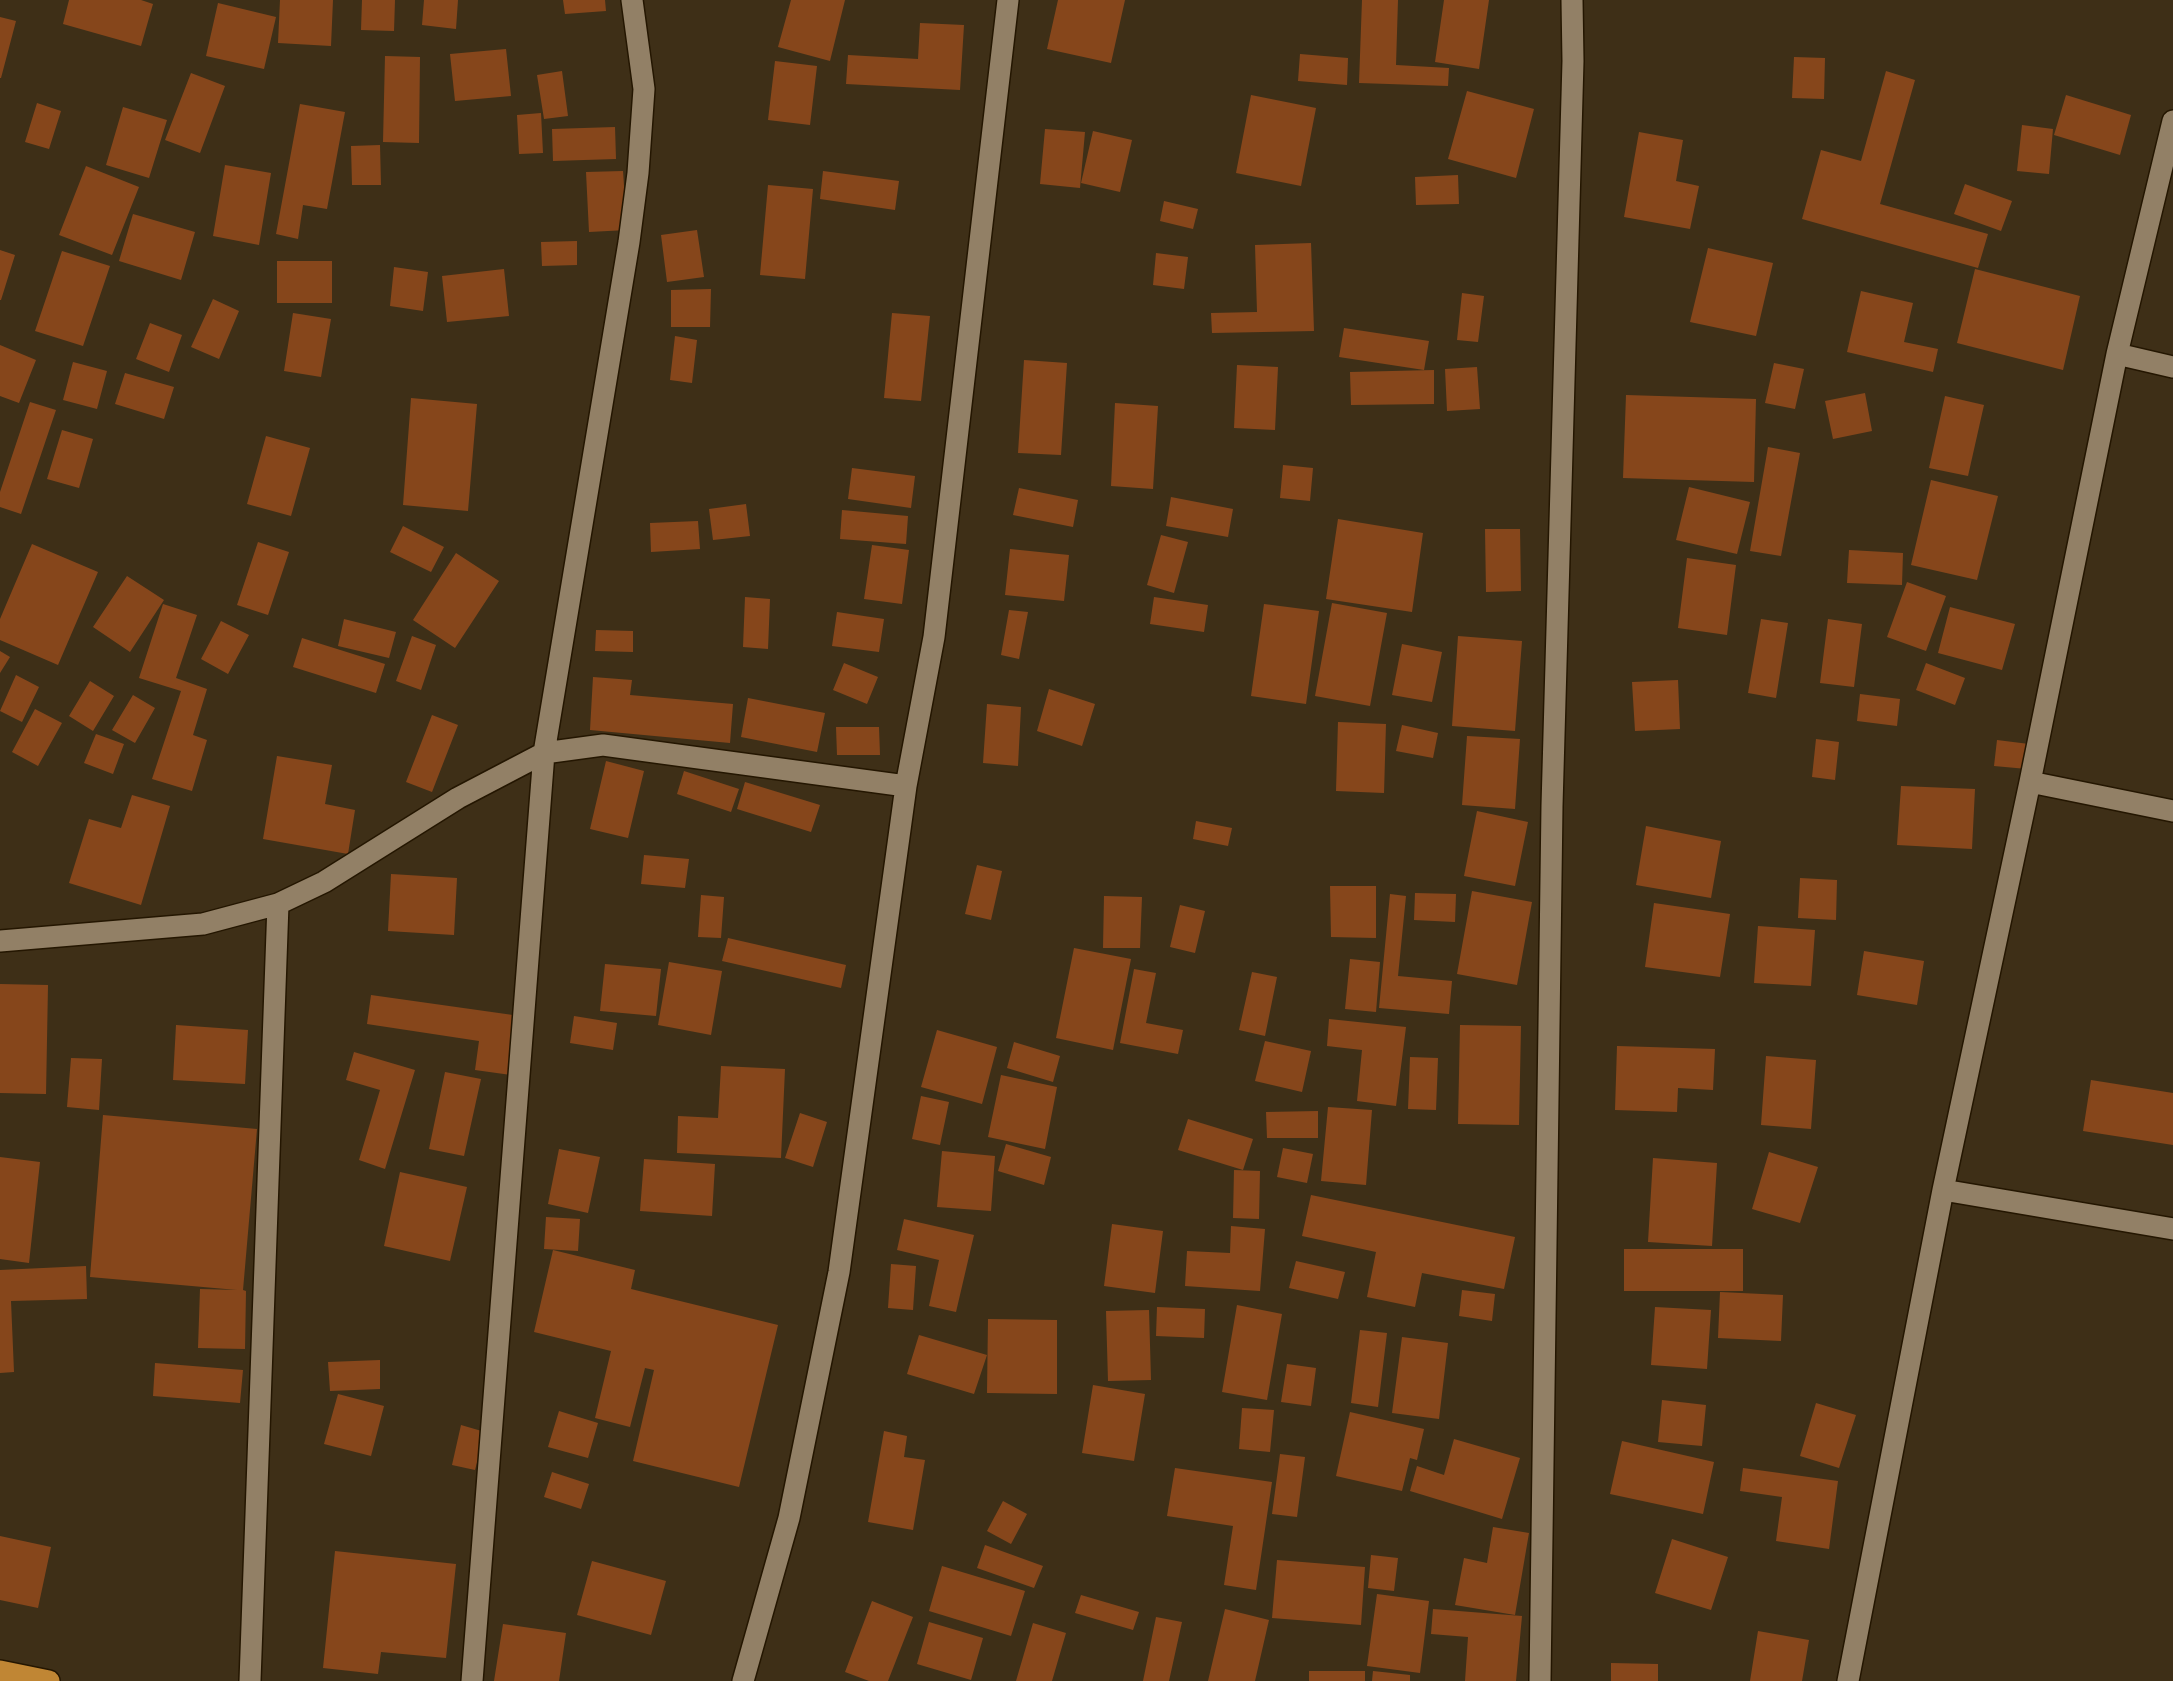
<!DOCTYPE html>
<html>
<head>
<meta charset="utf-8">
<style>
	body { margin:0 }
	canvas { display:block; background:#3e2f17 }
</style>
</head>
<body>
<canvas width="2173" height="1681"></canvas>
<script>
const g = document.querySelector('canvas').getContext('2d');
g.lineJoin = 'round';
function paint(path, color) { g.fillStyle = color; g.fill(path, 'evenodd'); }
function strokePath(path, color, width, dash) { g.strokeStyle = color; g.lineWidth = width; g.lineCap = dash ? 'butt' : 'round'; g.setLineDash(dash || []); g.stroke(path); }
paint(new Path2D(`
	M69,0H141L153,4L141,46L63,24Z
	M280,0H333L331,46L278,43Z
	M362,0H395L394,31L361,30Z
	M424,0H458L456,29L422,25Z
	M563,0H605L606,11L565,14Z
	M791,0H845L830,61L778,47Z
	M1058,0H1125L1111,63L1047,49Z
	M1362,0H1398L1396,65L1449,68L1448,86L1359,83Z
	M1444,0H1489L1479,69L1435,62Z
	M218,3L276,17L264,69L206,56Z
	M0,17L16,21L1,78H0Z
	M920,23L964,25L960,90L846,84L848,55L918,59Z
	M506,49L511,96L455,101L450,54Z
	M1300,54L1348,58L1347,85L1298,81Z
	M385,56L420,57L419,143L383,142Z
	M1794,57L1825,58L1824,99L1792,98Z
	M775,61L817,66L810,125L768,120Z
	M562,71L568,116L544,119L537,75Z
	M1886,71L1915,80L1880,204L1988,234L1978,268L1802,219L1821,150L1861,161Z
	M191,73L225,86L200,153L165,140Z
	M1467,91L1534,109L1516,178L1448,159Z
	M1251,95L1316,108L1301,186L1236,173Z
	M2066,95L2131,115L2120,155L2054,135Z
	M37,103L61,111L49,149L25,142Z
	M300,104L345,112L327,209L303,205L298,239L276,234Z
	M123,107L167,120L149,178L106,165Z
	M541,113L543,153L519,154L517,115Z
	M2022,125L2053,129L2049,174L2017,171Z
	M615,127L616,159L553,161L552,129Z
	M1045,129L1085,132L1080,188L1040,184Z
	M1093,131L1132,140L1120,192L1081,183Z
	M1639,132L1683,140L1676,181L1699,186L1690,229L1624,217Z
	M380,145L381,185H352L351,146Z
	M225,165L271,173L259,245L213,236Z
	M86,166L139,187L112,255L59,235Z
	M623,171L627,230L589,232L586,172Z
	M823,171L899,181L895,210L820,199Z
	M1458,175L1459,204L1416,205L1415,177Z
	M1965,184L2012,201L2001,231L1954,214Z
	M768,185L813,189L805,279L760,275Z
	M1164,201L1198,209L1193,229L1160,221Z
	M133,214L195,232L181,280L119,261Z
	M697,230L704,277L667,282L661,235Z
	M577,241V265L542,266L541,242Z
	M1311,243L1314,331L1212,333L1211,313L1257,312L1255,245Z
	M1708,248L1773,263L1756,336L1690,322Z
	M0,250L15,255L1,300H0Z
	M62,251L110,266L83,346L35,331Z
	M1156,253L1188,257L1184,289L1153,285Z
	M277,261H332V303H277Z
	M394,267L428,272L423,311L390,306Z
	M504,269L509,316L447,322L442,276Z
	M1975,269L2080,296L2063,370L1957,343Z
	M711,289L710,327H671V290Z
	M1861,291L1913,303L1904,342L1938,349L1933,372L1847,352Z
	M1462,293L1484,296L1478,342L1457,340Z
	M213,299L239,311L219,359L191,347Z
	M293,313L331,319L321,377L284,371Z
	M892,313L930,316L921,401L884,398Z
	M150,323L182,335L169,372L136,359Z
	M1344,328L1429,341L1424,370L1339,357Z
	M675,336L697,340L692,383L670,380Z
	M0,345L36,360L19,403L0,396Z
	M1024,360L1067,363L1061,455L1018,453Z
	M73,362L107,371L97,409L63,400Z
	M1774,363L1804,369L1795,409L1765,403Z
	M1237,365L1278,367L1275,430L1234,428Z
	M1477,367L1480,409L1447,411L1445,369Z
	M1434,370V404L1351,405L1350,372Z
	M125,373L174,387L164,419L115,404Z
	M1865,393L1872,431L1833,439L1825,401Z
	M1626,395L1756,399L1754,482L1623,478Z
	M1945,396L1984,405L1968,476L1929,468Z
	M411,398L477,404L468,511L403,505Z
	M30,402L56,410L21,514L0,507V492Z
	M1115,403L1158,406L1153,489L1111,486Z
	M62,430L93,439L79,488L47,479Z
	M266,436L310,448L291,516L247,504Z
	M1768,447L1800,453L1781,556L1750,551Z
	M1283,465L1313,468L1310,501L1280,498Z
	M852,468L915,476L911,508L848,499Z
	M1931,480L1998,496L1977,580L1911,565Z
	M1689,487L1750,502L1737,554L1676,540Z
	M1019,488L1078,500L1073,527L1013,515Z
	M1171,497L1233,509L1228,537L1166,526Z
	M746,504L750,536L713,540L709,509Z
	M842,510L908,516L906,544L840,539Z
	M1338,519L1423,533L1412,612L1326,599Z
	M698,521L700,549L651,552L650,523Z
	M403,526L444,547L431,572L390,552Z
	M1485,529H1520L1521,591L1486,592Z
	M1161,535L1188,542L1174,593L1147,585Z
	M258,542L289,552L268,615L237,605Z
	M32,544L98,572L58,665L0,640V619Z
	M872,545L909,550L902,604L864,599Z
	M1010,549L1069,555L1064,601L1005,595Z
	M1849,550L1903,553L1902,585L1847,583Z
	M456,553L499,581L455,648L413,620Z
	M1687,558L1736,565L1727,635L1678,628Z
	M127,576L164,600L130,652L93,627Z
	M1907,582L1946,596L1926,651L1887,637Z
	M745,597L770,599L768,649L743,647Z
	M1154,597L1208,605L1204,632L1150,624Z
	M1332,603L1387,613L1370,706L1315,696Z
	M163,604L197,615L176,678L207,689L193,735L207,740L192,791L152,779L181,691L139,678Z
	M1264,604L1319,611L1306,704L1251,696Z
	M1950,607L2015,624L2002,670L1938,653Z
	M1009,610L1028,612L1019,659L1001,655Z
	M837,612L884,619L879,652L832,646Z
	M344,619L396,632L389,658L338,646Z
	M1761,619L1788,623L1776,698L1748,693Z
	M1828,619L1862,624L1854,687L1820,683Z
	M221,621L249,635L228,674L201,659Z
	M596,630L633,631V652L595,651Z
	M412,636L436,645L421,690L396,681Z
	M1458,636L1522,641L1515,731L1452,726Z
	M302,638L385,664L376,693L293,667Z
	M1402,644L1442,652L1432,702L1392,695Z
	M0,651L10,657L0,673Z
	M844,663L878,677L867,704L833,690Z
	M1926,663L1965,678L1955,705L1916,690Z
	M16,675L39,687L22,722L0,711Z
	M593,677L632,680L630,695L733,704L730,743L590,730Z
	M1678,680L1680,729L1635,731L1632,682Z
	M90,681L114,696L93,731L69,716Z
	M1049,689L1095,704L1082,746L1037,731Z
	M1860,694L1900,699L1897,726L1857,721Z
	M133,695L155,708L135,743L112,730Z
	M748,698L825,713L817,752L741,737Z
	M987,704L1021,707L1018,766L983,763Z
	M35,709L62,723L38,766L12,752Z
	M432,715L458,725L432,792L406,782Z
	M1338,722L1386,724L1384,793L1336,791Z
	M1402,725L1438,733L1433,758L1396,751Z
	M836,727H879L880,755H837Z
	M96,734L124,744L113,774L84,763Z
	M1467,736L1520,739L1515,809L1462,805Z
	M1816,739L1839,742L1835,780L1812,777Z
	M1997,740L2029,744L2027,769L1994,766Z
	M277,756L332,765L325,804L355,810L348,854L263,839Z
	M606,761L644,771L628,838L590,829Z
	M684,771L739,789L731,812L677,794Z
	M745,782L820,805L811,832L737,809Z
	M1901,786L1975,789L1972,849L1897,845Z
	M132,795L170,806L141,905L69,883L89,819L121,828Z
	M1477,811L1528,822L1515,886L1464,876Z
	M1196,821L1232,828L1228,846L1193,839Z
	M1646,826L1721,841L1711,898L1636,885Z
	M644,855L689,859L685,888L641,884Z
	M977,865L1002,871L991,920L965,914Z
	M391,874L457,878L454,935L388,931Z
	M1800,878L1837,880L1836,920L1798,918Z
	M1330,886H1376V938L1331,937Z
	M1472,891L1532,902L1517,985L1457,974Z
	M1415,893L1456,894L1455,922L1414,920Z
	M1390,894L1406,896L1398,976L1452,981L1449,1014L1379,1008Z
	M701,895L724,897L721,938L698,937Z
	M1104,896L1142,897L1140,948H1103Z
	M1654,903L1730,914L1720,977L1645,967Z
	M1180,905L1205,911L1195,953L1170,947Z
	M1758,926L1815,930L1811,986L1754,983Z
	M728,938L846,965L841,988L722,961Z
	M1074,948L1131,959L1113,1050L1056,1038Z
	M1864,951L1924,961L1917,1005L1857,995Z
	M1350,959L1380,962L1376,1012L1345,1009Z
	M669,962L722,971L711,1035L658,1025Z
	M605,964L661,969L656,1016L600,1011Z
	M1134,969L1156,973L1146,1023L1183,1030L1178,1054L1120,1043Z
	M1252,972L1277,977L1265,1036L1239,1030Z
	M0,984L48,985L46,1094L0,1093Z
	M371,995L520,1016L511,1075L475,1070L479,1041L367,1024Z
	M574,1016L617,1023L613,1050L570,1043Z
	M1329,1019L1406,1027L1396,1106L1357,1101L1362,1050L1327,1046Z
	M176,1025L248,1030L245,1084L173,1080Z
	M1460,1025L1521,1026L1519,1125L1458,1124Z
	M937,1030L997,1047L982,1104L921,1087Z
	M1265,1041L1311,1051L1302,1092L1255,1081Z
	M1014,1042L1060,1056L1053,1082L1007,1068Z
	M1617,1046L1715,1049L1713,1090L1678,1088L1677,1112L1615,1110Z
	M354,1052L415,1070L385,1169L359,1160L380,1090L346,1080Z
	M1766,1056L1816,1060L1811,1129L1761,1125Z
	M1410,1057L1438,1058L1436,1110L1408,1109Z
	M71,1058L102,1059L99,1110L67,1107Z
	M721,1066L785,1069L781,1158L677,1153L678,1116L718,1118Z
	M445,1072L481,1079L464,1156L429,1149Z
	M1001,1075L1057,1087L1045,1149L988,1137Z
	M2091,1080L2173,1093V1145L2083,1131Z
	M921,1096L949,1102L940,1145L912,1139Z
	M1328,1107L1372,1110L1366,1185L1321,1181Z
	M1318,1111V1138H1267L1266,1112Z
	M800,1113L827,1122L813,1167L785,1158Z
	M103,1115L257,1129L243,1290L246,1291L245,1349L198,1348L200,1289L237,1290L90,1277Z
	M1188,1119L1253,1139L1243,1170L1178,1150Z
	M1006,1144L1051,1157L1044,1185L998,1171Z
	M1283,1148L1313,1154L1307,1183L1277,1177Z
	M559,1149L600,1157L588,1213L548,1204Z
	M942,1151L995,1156L991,1211L937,1207Z
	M1769,1152L1818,1167L1800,1223L1752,1209Z
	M0,1157L40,1162L29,1263L0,1259Z
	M1653,1158L1717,1163L1712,1246L1648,1242Z
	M644,1159L715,1164L712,1216L640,1211Z
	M1234,1170L1260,1171L1259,1219L1233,1218Z
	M400,1172L467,1187L450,1261L384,1246Z
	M1311,1195L1515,1237L1504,1289L1422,1273L1415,1307L1367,1297L1376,1252L1302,1236Z
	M546,1217L580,1219L578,1251L544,1249Z
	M904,1219L974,1235L956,1312L929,1306L939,1260L897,1250Z
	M1112,1224L1163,1231L1155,1293L1104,1286Z
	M1231,1226L1265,1229L1260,1291L1185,1286L1187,1251L1230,1253Z
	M1624,1249H1743V1291H1624Z
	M553,1250L635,1270L631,1289L778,1325L739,1487L633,1461L654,1370L645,1368L630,1427L595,1418L611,1351L534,1332Z
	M1296,1261L1345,1272L1338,1299L1289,1288Z
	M891,1264L916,1266L913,1310L888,1308Z
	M86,1266L87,1299L11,1301L14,1372L0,1373V1270Z
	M1462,1290L1495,1294L1492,1321L1459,1316Z
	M1720,1292L1783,1295L1781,1341L1718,1338Z
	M1237,1305L1282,1314L1267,1400L1222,1392Z
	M1157,1307L1205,1309L1204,1338L1156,1336Z
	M1655,1307L1711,1310L1707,1369L1651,1365Z
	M1149,1310L1151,1380L1108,1381L1106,1311Z
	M988,1319L1057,1320V1394L987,1393Z
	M1360,1330L1387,1333L1378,1407L1351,1403Z
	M919,1335L987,1355L974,1394L907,1374Z
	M1402,1337L1448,1343L1439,1419L1392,1413Z
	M380,1360V1389L330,1391L328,1362Z
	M155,1363L243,1370L240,1403L153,1396Z
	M1287,1364L1316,1368L1311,1406L1281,1402Z
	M1093,1385L1145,1394L1134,1461L1082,1453Z
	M338,1394L384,1406L371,1456L324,1444Z
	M1662,1400L1706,1405L1702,1446L1658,1442Z
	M1816,1403L1856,1415L1839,1468L1800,1456Z
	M1242,1408L1274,1410L1270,1452L1239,1449Z
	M559,1411L598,1423L588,1458L548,1447Z
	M1350,1412L1424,1429L1417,1460L1410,1458L1402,1491L1336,1476Z
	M461,1425L485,1432L475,1470L452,1465Z
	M884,1431L907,1436L904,1457L925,1460L913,1530L868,1522Z
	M1454,1439L1520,1458L1502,1519L1410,1491L1417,1466L1444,1475Z
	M1622,1441L1714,1462L1703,1514L1610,1494Z
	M1280,1454L1305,1457L1297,1517L1272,1514Z
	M1175,1468L1272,1482L1256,1590L1224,1585L1233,1526L1167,1516Z
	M1743,1468L1838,1481L1829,1549L1776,1541L1782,1497L1740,1491Z
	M552,1472L589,1484L581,1509L544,1497Z
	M1003,1501L1027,1514L1011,1544L987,1531Z
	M1493,1527L1529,1533L1515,1615L1455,1605L1464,1558L1487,1563Z
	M0,1536L51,1547L38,1608L0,1600Z
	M1672,1539L1728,1557L1711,1610L1655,1593Z
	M985,1545L1043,1566L1034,1588L977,1568Z
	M335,1551L456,1564L446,1658L381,1652L378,1674L323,1668Z
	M1371,1555L1398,1558L1394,1591L1368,1588Z
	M1277,1560L1365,1567L1361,1625L1272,1618Z
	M592,1561L666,1581L651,1635L577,1615Z
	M942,1566L1025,1591L1011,1636L929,1611Z
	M1377,1594L1429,1601L1420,1673L1367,1666Z
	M1081,1595L1139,1612L1133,1630L1075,1613Z
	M872,1601L913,1617L888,1681H869L845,1672Z
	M1225,1609L1269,1620L1255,1681H1208Z
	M1433,1609L1522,1616L1516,1681H1465L1468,1637L1431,1634Z
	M1156,1617L1182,1622L1169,1681H1143Z
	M929,1622L983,1638L971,1680L917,1664Z
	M1033,1623L1066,1633L1052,1681H1016Z
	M503,1624L566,1633L559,1681H494Z
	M1758,1631L1809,1640L1802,1681H1750Z
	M1611,1663L1658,1664V1681H1611Z
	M1309,1671H1365V1681H1309Z
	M1373,1671L1410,1675V1681H1372Z`), '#86461b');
const minor = new Path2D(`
	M2117,354L2173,367
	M2030,782L2173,811
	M0,941L203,924L278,904L324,882L458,798L544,753L603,745L906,786
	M1943,1190L2173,1229
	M250,1681L278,904
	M472,1681L544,753L629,242L638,173L644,89L632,0
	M743,1681L789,1518L839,1272L906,786L934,637L1008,0
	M1540,1681L1552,806L1573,61L1572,0
	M1848,1681L1943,1190L2030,782L2117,354L2173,121`);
const major = new Path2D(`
	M0,1671L49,1681`);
strokePath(minor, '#241601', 24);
strokePath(major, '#241601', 24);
strokePath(minor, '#928066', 21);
strokePath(major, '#c08634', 21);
</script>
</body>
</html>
